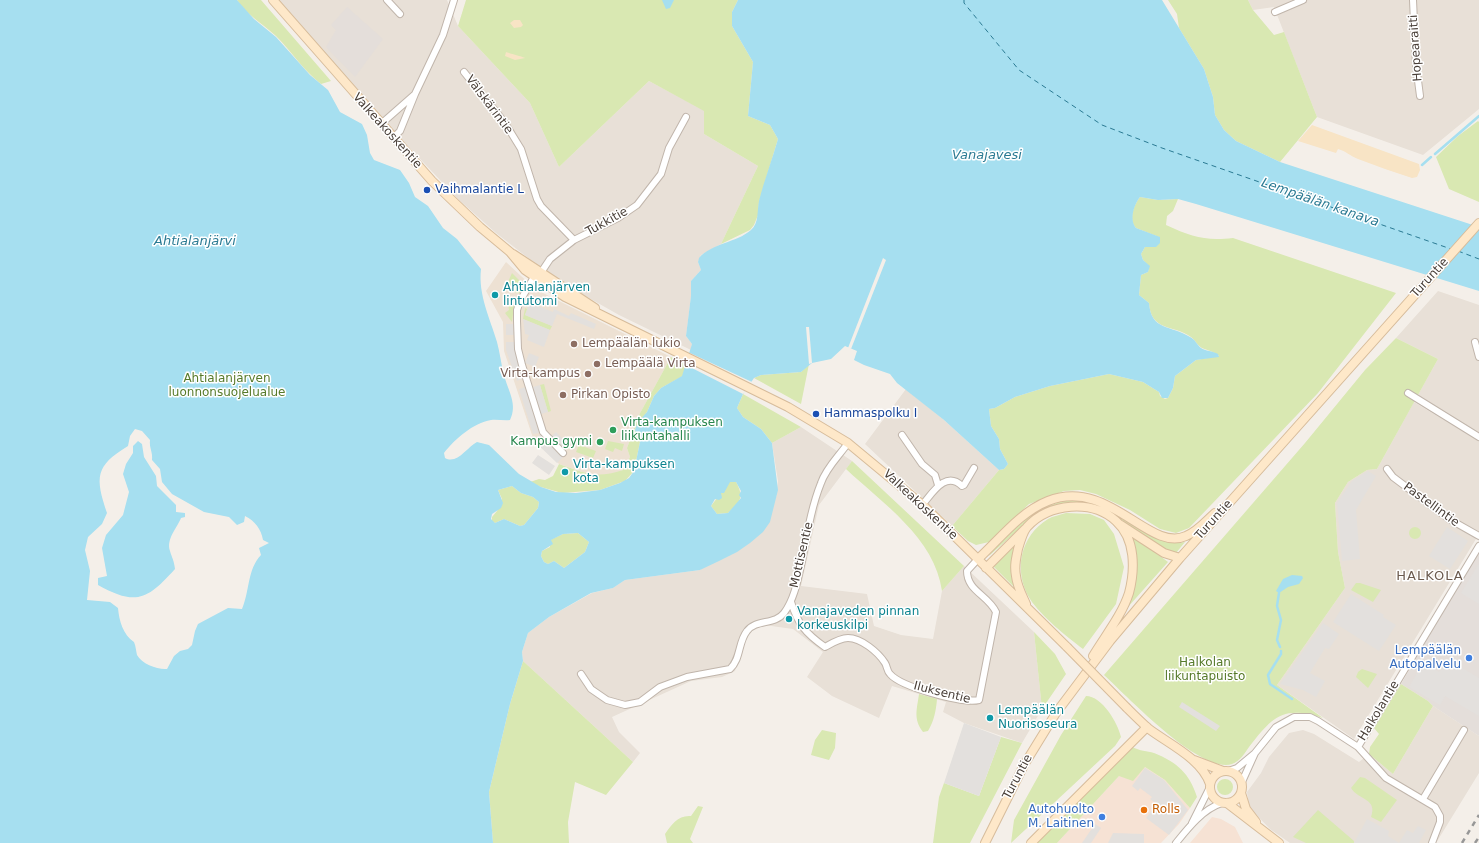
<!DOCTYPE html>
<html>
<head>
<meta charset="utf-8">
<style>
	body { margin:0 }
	canvas { display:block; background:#f4efe9 }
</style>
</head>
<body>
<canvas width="1479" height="843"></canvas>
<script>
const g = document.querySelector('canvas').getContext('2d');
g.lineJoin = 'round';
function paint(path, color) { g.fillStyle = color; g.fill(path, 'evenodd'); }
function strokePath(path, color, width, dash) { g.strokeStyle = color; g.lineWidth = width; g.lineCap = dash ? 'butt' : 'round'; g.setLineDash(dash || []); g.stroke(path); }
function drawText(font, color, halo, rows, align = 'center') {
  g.font = font + ' "DejaVu Sans",sans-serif'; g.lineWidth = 3; g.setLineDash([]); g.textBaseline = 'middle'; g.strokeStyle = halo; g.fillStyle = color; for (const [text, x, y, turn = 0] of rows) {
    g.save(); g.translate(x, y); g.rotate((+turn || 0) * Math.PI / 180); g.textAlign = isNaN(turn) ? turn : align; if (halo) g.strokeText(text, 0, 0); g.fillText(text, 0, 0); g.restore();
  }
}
paint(new Path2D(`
	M279,0H447L458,26L530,103L559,167L649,81L705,111L704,134L758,166L721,244L701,255L698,262L701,270L691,281V296L686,336L692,344L691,350L619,315L582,294L536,264L496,233L458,199L390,127Z
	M1248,0H1479V109L1423,155L1317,117L1274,7L1253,10Z
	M1438,291L1479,305V433L1418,395L1438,359L1396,338Z
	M906,389L944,420L999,470L952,526L865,444Z
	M1414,402L1479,441V534L1354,739L1277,685L1345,588L1338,552L1335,503L1348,482L1367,470L1377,469Z
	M801,427L852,461L819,505L801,586L867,594L874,626L901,635L933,639L942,591L964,566L1034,632L1042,709L1022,743L964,723L943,712L946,702L892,686L879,718L832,696L807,677L823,652L793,629L764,625L749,631L735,671L722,677L691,681L612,717L619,732L640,753L633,762L523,661L522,652L528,633L549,617L592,593L613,588L625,580L700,570L776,498L778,481L772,443Z
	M1433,706L1479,736V773L1436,843H1290L1270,829L1249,807L1247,792L1261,773L1269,757L1289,733L1303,730L1314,734L1359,762L1369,754L1393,774Z`), '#e8e0d7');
paint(new Path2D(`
	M1145,767L1165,780L1190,808L1179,824L1161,843H1057L1119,776Z
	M1212,817L1221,819L1235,827L1243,843H1190Z`), '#f6e2d4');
paint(new Path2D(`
	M347,7L383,39L355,77L326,47L336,30L331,25Z
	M1479,551V736L1433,706L1428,701L1401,684Z`), '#e4deda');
paint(new Path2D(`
	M506,262L535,289L671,357L639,415L627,448L630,457L623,470L608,475H591L559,464L533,438L504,351L503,322L486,291Z`), '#ede1d3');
paint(new Path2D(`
	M237,0H261L331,81L321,84C303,70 292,52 276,36C263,24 248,16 237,0Z
	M466,0H738L732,12V26L753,62L748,116L770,125L778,139L759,202L758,215L754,225L750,230L721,244L758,166L704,134V111L649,81L559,167L530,103L458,26Z
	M1168,0H1248L1253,10L1274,35L1284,32L1317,117L1280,162L1236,141L1224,130L1215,115L1213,97L1204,69L1179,28L1177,14Z
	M1478,121L1479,122V202L1449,189L1436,157L1458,136Z
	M1140,197L1158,200L1178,199L1173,211L1167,216L1166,225C1192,237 1205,241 1233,238L1396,293L1318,393L1189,528L1176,533L1160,529L1130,510L1096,494L1080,490L1064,491L1029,504L989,542L976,545L968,541L952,526L999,470L1004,469L1008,464L1000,449L999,439L991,426L989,409L995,408L1015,397L1050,386L1109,374L1143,382L1159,392L1160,396L1165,399L1168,398L1173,388L1175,376L1196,360L1219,356C1213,351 1209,351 1202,348C1198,346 1195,340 1191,337C1173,324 1151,332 1149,303L1139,295L1141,275L1148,272L1149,266L1143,260L1141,254L1145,247H1152L1159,237L1136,228C1128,219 1134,205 1140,197Z
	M512,273L524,285L520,293H516L511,288L508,282Z
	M508,303L514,306L512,322L505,313L509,310Z
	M525,308L527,309L525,315L552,326L550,330L523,319Z
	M1396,338L1438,359L1377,469L1367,470L1348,482L1335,503L1338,552L1345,588L1277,685L1323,718C1283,705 1273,716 1249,747C1245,753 1240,761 1232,764C1200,774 1127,696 1104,675L1305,443L1365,370Z
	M671,357L686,365L683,376L661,388L654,396L647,412L636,427L635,430L640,442L634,471L625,481L600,490L562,493L541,487L530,482L539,479L545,480L553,476L559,464C585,473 596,479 623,470L630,457L627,448L639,415Z
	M809,364L801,404L754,378L761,375L801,372Z
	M544,384L551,411L548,412L540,385Z
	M743,394L801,427L772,443L761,429L743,417L737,408Z
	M608,441L624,444L622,451L615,448L613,452L605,449Z
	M579,445L596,451L593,458L576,452Z
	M852,461L964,566L942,591C935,538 882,503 846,469Z
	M730,481L736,482C744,496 741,503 728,513L717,514L711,506C718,497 723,490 730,481Z
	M512,486L521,493L533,497L539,502L538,508L524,525L520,526L504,519L495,523L492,521V517L497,511L502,499L498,490Z
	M1071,499C1081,501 1093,501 1102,505C1131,515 1150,547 1185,542L1176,553C1155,550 1133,526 1114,515C1103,509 1090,507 1078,503L1020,528L989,556C992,550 999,545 1003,540C1025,518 1041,506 1071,499Z
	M1066,513L1090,514L1104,520L1114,534L1124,567L1116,604L1083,649C1066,636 1042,617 1030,599C1013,571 1020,536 1048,519C1053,516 1060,515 1066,513Z
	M1409 533a6 6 0 1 1 12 0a6 6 0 1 1-12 0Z
	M1128,532L1168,562L1128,607C1137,575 1141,565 1128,532Z
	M578,533L589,542L585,552L564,568L554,561L548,564L544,562L541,556L542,551L550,547V540L563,534Z
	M1019,539L1015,585L1014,587L993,566Z
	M1356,583H1360L1381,590L1373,602L1351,590Z
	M1034,632L1055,654L1066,674L1042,709Z
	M523,661L633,762L606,795L575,782L568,822L569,843H493L489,792L510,704Z
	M1362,669L1377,674L1368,688L1356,677L1358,672Z
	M1401,684L1428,701L1433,706L1393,774L1369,754L1370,747L1379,734L1374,728Z
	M919,694L937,699C936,711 934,721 928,731L923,732C913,719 917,709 919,694Z
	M1086,696C1102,696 1118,723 1121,737L1115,746L1011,843L1014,820L1061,735Z
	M822,730L836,733L835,748L829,760L811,755L815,740Z
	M1001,737L1022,743L970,843H933L939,797L944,783L979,796Z
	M1132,747C1140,751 1147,751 1154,753C1177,762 1190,774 1197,797L1190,808L1165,780L1145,767L1133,781L1119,776L1057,843H1037Z
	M1360,777L1365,778L1397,800L1381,822L1371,817C1378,798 1358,800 1351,788Z
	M1217 787a8 8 0 1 1 16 0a8 8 0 1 1-16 0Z
	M698,806L703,807L690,839L693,843H667L665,834C672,824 678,815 691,816Z
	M1318,810L1354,841V843H1306L1293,837Z`), '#d9e8b2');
paint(new Path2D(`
	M514,20H520L523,25L521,27L514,28L510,23Z
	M506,52C508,53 524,57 525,58L515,60L505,56Z
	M1312,125L1419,164L1420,170L1417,177L1412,178C1394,172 1376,166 1358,159C1350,156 1346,151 1338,149L1336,153L1298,141Z`), '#f8e4c5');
paint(new Path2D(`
	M532,297L540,300L538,306L553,312L554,309L569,316L571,313L596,324L594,329L557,314L552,326L525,315Z
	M523,319L550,330L544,347L527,340L529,335L525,334Z
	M506,324H514V335H506Z
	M506,342H514L515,351L523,378L517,381L506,350Z
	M529,353L539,357L535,367L525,363Z
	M540,385L548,412L541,414L533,387Z
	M526,387L539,433L533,434L519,389Z
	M556,432L568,444L564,448L551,437Z
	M541,434L563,457L557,463L534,441Z
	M538,455L555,466L549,475L532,463Z
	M1368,471L1376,476L1356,510L1360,559L1342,561L1337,503L1352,481Z
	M1447,527L1468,541L1450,569L1429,556Z
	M1478,565H1479V604L1461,593Z
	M1351,594L1384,615L1383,617L1396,625L1379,651L1333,622Z
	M1323,623L1339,634L1329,649L1325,648L1310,673L1325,681L1316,697L1303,690L1280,684Z
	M1447,659L1479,678V716L1445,696L1440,705L1409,687L1423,663L1439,672Z
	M1182,702L1220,726L1216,731L1179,707Z
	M964,723L1001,737L979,796L944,783Z
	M1145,768L1164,780L1188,810L1169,835L1146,818L1157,804L1150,799L1152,797L1140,788L1138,791L1132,786Z
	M1367,819L1389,831L1388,836L1399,843L1407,830L1413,833L1418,826L1426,830L1419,843H1354Z
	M1095,824L1101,828L1091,843H1082Z
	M1113,833L1144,834V843H1108Z`), '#e3e0dd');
paint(new Path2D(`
	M0,0H237L254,19L276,37L310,75L328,90L340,112L362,124L367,135L370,153L374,160L400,170L409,183L415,197L428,206L443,228L457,239L481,269C478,295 490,318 497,342C500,353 501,364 504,375C508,391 518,404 510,420C504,421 497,419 491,420C473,423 455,439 444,453L445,458C457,465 467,447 477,442L489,445L519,474L541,487L556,492L576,493L600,490L620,483L629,478L634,471L640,442L635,430L638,422L647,412L654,396L661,388L682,376L692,344L686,336L691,296V281L701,270L698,262L699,258C712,243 736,243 751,230C759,223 757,211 759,201C764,181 772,160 778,139L770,125L748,116L753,62L732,26V12L738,0H1162L1204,69L1213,97L1215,115L1224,130L1236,141L1280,162L1479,227V291L1196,204L1178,199L1158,200L1140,197C1134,205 1129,219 1136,228L1160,237V243L1156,247H1145L1141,254L1143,260L1150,266L1148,272L1141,275L1139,295L1149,303C1151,331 1171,325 1190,337C1195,339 1197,345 1201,348C1205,351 1213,351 1218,354L1219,357L1196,360L1175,376L1173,388L1168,398H1162L1159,392L1143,382L1109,374L1050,386L1015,397L995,408L989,409L991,426L999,439L1000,449L1008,464L1004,469L999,470L944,420L897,383L890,374L864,365L854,360L857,351L845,346L831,359L812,363L801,372L761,375L754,378L743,394L737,408L743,417L761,429L772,443L778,490L770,522L763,532L750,543L737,552L719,561L700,570L625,580L613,588L591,593L549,617L528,633L522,652L523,661L510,704L489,792L493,843H0ZM135,429L142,431L150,440C149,448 153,452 152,460L160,469L162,482L172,494L204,512L229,517L237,525L244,522L245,516C255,521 261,529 263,540L269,543L259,548L261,555C247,570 250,590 242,609L228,608L198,624L195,631L192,645L188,649L180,651L174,656L167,669C158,670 142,664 137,655C136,651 136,647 134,642C123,635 119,620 118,608L110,602L87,600L90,571L85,550L88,537L102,524L107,513C95,477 95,466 128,446L130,436ZM730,482H736L741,491L739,495L741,498L728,513L717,514L711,506L715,499L719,500L722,498L721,493H724ZM512,486L521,493L533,497L539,502L538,508L524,525L520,526L504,519L495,523L491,519L492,514L501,508L503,503L498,490ZM578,533L589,542L585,552L564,568L554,561L548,564L544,562L541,556L542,551L553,544L551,540L563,534Z
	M662,0H674L670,8L666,9Z
	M138,441L142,444L144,457L156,476L157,486L176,505V512L185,513V517L181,518C177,528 166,539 170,551C172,558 174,560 175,569C147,600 136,606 98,585V578L107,576L102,548L106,535L123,515L129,492L123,474L126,464L133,453V446Z
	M1292,575L1302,576L1303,578L1299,584L1288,587L1279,593L1276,591L1283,579Z`), '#a6dff0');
paint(new Path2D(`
	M883,258L886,260L851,349L848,348Z
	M806,327H809L812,363L809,364Z
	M690,353L752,382L743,394L686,365Z`), '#f4efe9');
strokePath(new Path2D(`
	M1435,154L1479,116
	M1422,165L1431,157
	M1279,593L1277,606L1281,620L1277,640L1280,647
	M1281,651V654L1268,675L1270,684L1292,699`), '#a6dff0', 2.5);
strokePath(new Path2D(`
	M964,0V3L1019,70L1102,125L1162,148L1451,249
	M1458,251L1479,259`), '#2a7a93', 1, [5, 4]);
const street = new Path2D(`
	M387,0L400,14
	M1413,0L1416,65L1420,96
	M1275,12L1303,0
	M464,72L505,123L521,149L537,199L541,206L574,240
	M381,124L414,95
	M393,138L400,131L415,94L443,35L454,0
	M1475,342L1479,357
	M1408,393L1479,437
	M902,435L922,464L935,475L938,485
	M563,453L543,432L522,365L518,349L517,321V310L520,301L534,277L542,271L550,259L574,240L618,218L637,205L661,174L669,148L686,117
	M1387,469L1393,477L1449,519L1479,536
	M922,505C932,494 945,470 962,486L964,485L974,468
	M791,602C798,624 805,633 825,647C832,643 840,638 848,638C861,638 878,652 885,663C887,666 887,671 890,674C901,687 963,704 979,700L996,612C988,595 967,591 967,571L978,559
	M581,674L591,689L607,700L625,705L640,702L660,687L687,677L730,669C741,659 738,642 747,631C756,619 775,625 784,613C795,598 798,578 802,561C807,535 811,508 821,483C826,468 839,456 848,443
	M1358,747L1479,546
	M1228,771L1237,768L1255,753
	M1241,784L1255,753L1276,727L1294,717H1310L1318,721L1358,747L1386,778L1435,807L1440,816V822L1432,843
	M1423,799L1464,730
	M1192,823L1209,789
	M1176,843C1188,828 1203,809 1222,803`);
const secondary = new Path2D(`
	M273,0L432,181L480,227L510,252L525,270L565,297L788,407L848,443L924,506L1067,647
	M513,254L595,308
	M1121,525L1164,553L1180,558
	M978,559C999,540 1020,512 1048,501C1109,477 1149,553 1186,536C1197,532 1206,521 1215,513
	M986,568L1025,529
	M1026,604C1022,595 1017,586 1016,576C1014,566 1016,558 1018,549C1020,542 1023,532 1027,527C1049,503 1092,499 1116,521C1136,539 1135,570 1129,593C1122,615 1105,636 1093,656
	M1127,708C1134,715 1141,722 1149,729C1169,744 1202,759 1210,784
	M1194,760L1223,771
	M1210 787a16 16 0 1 1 32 0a16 16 0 1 1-32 0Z
	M1241,793L1246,809L1256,822
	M1227,803L1279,843
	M985,843L1024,765L1056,713L1110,641L1180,558L1479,223
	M1031,843L1147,727`);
strokePath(street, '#c0b5ab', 8);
strokePath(secondary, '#d7bc9b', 10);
strokePath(street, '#fff', 6);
strokePath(secondary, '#fee8c9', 8);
strokePath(new Path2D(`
	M1462,843L1479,815
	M1475,843L1479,837`), '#979797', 2.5, [5, 5]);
const secondaryBridge = new Path2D(`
	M1067,647L1127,708`);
strokePath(secondaryBridge, '#d7bc9b', 10, []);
strokePath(secondaryBridge, '#fee8c9', 8);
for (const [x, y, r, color] of [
	[427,190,4,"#1a4fb4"],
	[495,295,4,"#0f9aa8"],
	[574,344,4,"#8d6e63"],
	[597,364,4,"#8d6e63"],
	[588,374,4,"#8d6e63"],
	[563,395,4,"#8d6e63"],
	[816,414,4,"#1a4fb4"],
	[613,430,4,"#2e9e5b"],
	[600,442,4,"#2e9e5b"],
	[565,472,4,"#0f9aa8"],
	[789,619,4,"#0f9aa8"],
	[1469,658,4,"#3f7fe0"],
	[990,718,4,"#0f9aa8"],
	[1144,810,4,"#e8710a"],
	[1102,817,4,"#3f7fe0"]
]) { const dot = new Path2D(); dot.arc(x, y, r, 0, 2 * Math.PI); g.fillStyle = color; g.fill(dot); strokePath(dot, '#fff', 1.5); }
drawText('12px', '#483e37', '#fff', [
	["Hopearaitti",1416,48,-94],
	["Välskärintie",489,105,53],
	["Valkeakoskentie",387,131,48],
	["Tukkitie",607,222,-29],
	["Turuntie",1430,278,-48],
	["Valkeakoskentie",920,505,43],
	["Pastellintie",1431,505,36],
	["Turuntie",1214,520,-48],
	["Mottisentie",802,555,-77],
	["Iluksentie",942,693,14],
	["Halkolantie",1379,711,-59],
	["Turuntie",1018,777,-62]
]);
drawText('12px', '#164399', '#fff', [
	["Vaihmalantie L",435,190],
	["Hammaspolku I",824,414]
], 'left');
drawText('12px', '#0d838f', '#fff', [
	["Ahtialanjärven",503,288],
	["lintutorni",503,302],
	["Virta-kampuksen",573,465],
	["kota",573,479],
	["Vanajaveden pinnan",797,612],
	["korkeuskilpi",797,626],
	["Lempäälän",998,711],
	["Nuorisoseura",998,725]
], 'left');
drawText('12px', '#785e54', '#fff', [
	["Lempäälän lukio",582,344],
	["Lempäälä Virta",605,364],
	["Virta-kampus",580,374,"right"],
	["Pirkan Opisto",571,395]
], 'left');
drawText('12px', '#567a2a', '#fff', [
	["Ahtialanjärven",227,379],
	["luonnonsuojelualue",227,393],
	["Halkolan",1205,663],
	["liikuntapuisto",1205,677]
]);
drawText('12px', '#27864d', '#fff', [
	["Virta-kampuksen",621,423],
	["liikuntahalli",621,437],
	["Kampus gymi",592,442,"right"]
], 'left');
drawText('12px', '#366cbe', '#fff', [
	["Lempäälän",1461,651],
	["Autopalvelu",1461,665],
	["Autohuolto",1094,810],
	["M. Laitinen",1094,824]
], 'right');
drawText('12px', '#c56008', '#fff', [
	["Rolls",1152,810]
], 'left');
drawText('italic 13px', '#2a7a93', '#fff', [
	["Vanajavesi",987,156],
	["Lempäälän kanava",1320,203,19],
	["Ahtialanjärvi",195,242]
]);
g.letterSpacing = '1px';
drawText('13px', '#6b5a4e', '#fff', [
	["HALKOLA",1430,577]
]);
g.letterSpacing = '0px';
</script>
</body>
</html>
